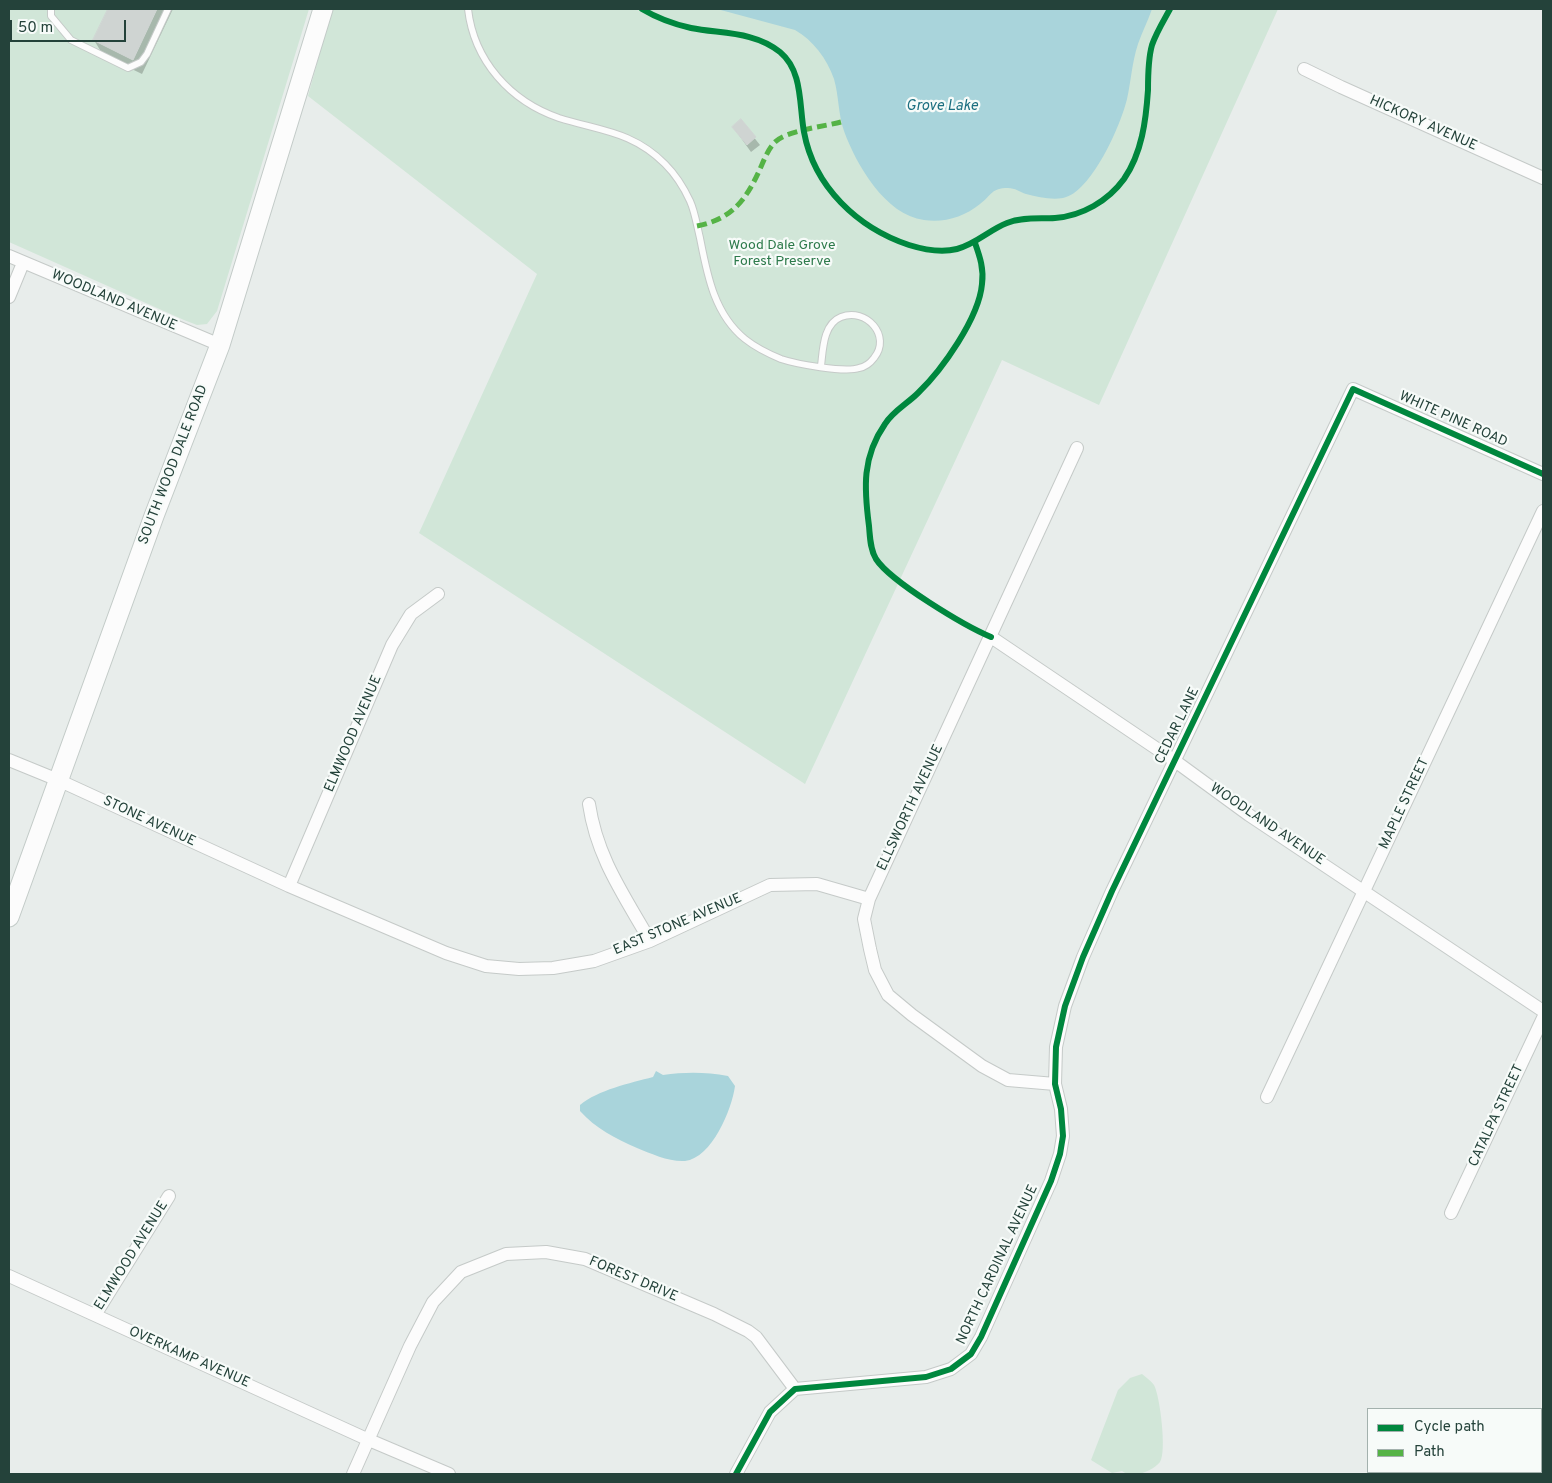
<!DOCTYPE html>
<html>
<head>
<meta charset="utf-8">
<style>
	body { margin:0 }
	#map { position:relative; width:1552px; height:1483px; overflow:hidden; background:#e8edeb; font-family:Overpass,sans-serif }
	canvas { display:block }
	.frame { position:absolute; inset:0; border:10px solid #24423a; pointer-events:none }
	.legend { position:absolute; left:1367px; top:1408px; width:175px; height:65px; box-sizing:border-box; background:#f7fbf9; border:1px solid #a3b1ad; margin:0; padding:6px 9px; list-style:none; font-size:15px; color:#24423a }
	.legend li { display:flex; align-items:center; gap:10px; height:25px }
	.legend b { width:25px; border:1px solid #a3b1ad }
	.scale { position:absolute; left:10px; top:20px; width:116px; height:22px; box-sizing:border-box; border:2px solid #24423a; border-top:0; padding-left:6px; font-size:15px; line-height:18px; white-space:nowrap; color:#24423a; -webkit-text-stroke:4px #f7fbf9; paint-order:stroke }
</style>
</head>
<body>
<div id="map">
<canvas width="1552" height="1483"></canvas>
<div class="frame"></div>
<ul class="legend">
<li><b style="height:6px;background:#00873e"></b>Cycle path</li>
<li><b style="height:6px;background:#55b346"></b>Path</li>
</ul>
<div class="scale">50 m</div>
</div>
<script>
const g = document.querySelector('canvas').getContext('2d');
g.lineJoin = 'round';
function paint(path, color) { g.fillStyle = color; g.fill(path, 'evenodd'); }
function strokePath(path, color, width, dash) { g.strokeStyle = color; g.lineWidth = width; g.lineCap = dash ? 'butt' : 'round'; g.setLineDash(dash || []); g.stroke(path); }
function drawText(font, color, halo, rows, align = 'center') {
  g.font = font + ' Overpass,sans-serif'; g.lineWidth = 4.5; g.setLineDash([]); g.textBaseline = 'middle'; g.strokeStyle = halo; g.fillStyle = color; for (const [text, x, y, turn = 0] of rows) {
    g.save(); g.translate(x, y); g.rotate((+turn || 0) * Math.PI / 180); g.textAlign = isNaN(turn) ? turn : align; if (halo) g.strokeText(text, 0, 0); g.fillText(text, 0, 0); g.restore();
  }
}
paint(new Path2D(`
	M9,9H309L217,311L207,324L197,325L184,320L9,242Z
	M332,9H1278L1099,405L1002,360L805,784L419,533L537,274L308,96Z
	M1142,1374C1146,1377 1151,1381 1154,1385C1160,1396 1167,1452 1160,1462C1155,1468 1144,1474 1136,1474C1130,1474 1127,1475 1122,1471L1112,1473L1091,1460L1118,1390L1130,1378Z`), '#d1e6d8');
paint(new Path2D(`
	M717,9H1152C1148,21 1142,32 1138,44C1132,62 1131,81 1127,99C1121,125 1091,193 1063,198C1051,200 1038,197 1026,194C1020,192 1015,188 1008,188C991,188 992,195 980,204C964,217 944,223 924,220C885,215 856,164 844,131C838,114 839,96 834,79C827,59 813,40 795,30Z
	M656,1071L663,1075C685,1072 706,1072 728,1076L735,1086C732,1109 712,1158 685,1161C669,1162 652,1154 637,1148C616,1139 595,1128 580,1111V1105C598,1090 630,1083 653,1077Z`), '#a9d4db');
paint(new Path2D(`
	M109,9H173L142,74L103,55L94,40Z
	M741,121L760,145L751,152L733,127Z`), '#0003');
const building = new Path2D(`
	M108,9H157L133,60L93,40Z
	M741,119L756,137L747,145L732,127Z`);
paint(building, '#cfd4d2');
strokePath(building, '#d1d6d4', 1);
const service = new Path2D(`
	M51,9V16L71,40L128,68L141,62L147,54L168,9
	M468,9C474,61 510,101 559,118C600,131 632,131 665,164C675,174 684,188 690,201C695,212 697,226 700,238C707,274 714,314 745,339C755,347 769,354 781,359C796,364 845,373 859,368C865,367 871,362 874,358C892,336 866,307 841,317C823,324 823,350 821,366`);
const minor = new Path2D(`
	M1304,69L1341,87L1543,178
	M9,256L220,345
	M9,297L23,263
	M991,637L1175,761L1249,815L1543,1011
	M9,760L58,780L289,886L446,953L486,966L519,969L553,968L594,961L650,941L770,885L817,884L869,899
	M589,804C597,858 624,895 650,941
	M289,886L392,645L411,614L438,594
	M1055,1084L1008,1080L982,1066L912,1015L888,995L875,970L870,949L864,919L869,899L1077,448
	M1267,1097L1543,511
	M1451,1213L1543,1018
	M9,1276L369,1440L449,1474
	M95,1315L169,1196
	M353,1474L410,1346L433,1302L461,1272L506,1254L546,1252L585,1259L714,1314L748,1331L756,1337L795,1389
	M736,1474L770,1412L795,1389L926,1377L951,1369L971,1354L981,1337L1051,1181L1060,1154L1063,1136L1061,1109L1055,1084L1056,1047L1065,1006L1083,957L1112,891L1353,389L1543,474`);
const secondary = new Path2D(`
	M9,917L154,516L220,345L323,9`);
strokePath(service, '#c5cac8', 8);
strokePath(minor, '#c5cac8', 14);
strokePath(secondary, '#c3cbc8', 21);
strokePath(service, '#fcfcfc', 6);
strokePath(minor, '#fcfcfc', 12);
strokePath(secondary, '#fcfcfc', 19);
strokePath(new Path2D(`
	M697,226C732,219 746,200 760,169C764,160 768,149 775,142C785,131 826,126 841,122`), '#55b346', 5, [10, 5]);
strokePath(new Path2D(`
	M642,9C657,18 673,24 691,28C721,34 754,31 780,52C803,71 799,105 804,132C814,187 858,228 909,245C925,250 941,253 957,249C976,244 989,230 1007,223C1022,217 1039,219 1055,218C1082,216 1108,201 1124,179C1142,153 1146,120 1148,90C1148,75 1148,59 1152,45C1156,33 1164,20 1170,9
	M975,243C980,257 984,269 982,284C979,318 942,370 918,393C907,404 893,411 885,424C862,457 864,488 869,526C870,537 870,549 876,559C891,582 965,626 991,637
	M736,1474L770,1412L795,1389L926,1377L951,1369L971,1354L981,1337L1051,1181L1060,1154L1063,1136L1061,1109L1055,1084L1056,1047L1065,1006L1083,957L1112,891L1353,389L1543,474`), '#00873e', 6);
drawText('14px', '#24423a', '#f7fbf9', [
	["HICKORY AVENUE",1423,124,24],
	["WOODLAND AVENUE",114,301,23],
	["WHITE PINE ROAD",1453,420,24],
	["SOUTH WOOD DALE ROAD",174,465,-69],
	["CEDAR LANE",1178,726,-64],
	["ELMWOOD AVENUE",354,734,-67],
	["MAPLE STREET",1405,804,-65],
	["ELLSWORTH AVENUE",911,808,-65],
	["STONE AVENUE",149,822,25],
	["WOODLAND AVENUE",1267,825,34],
	["EAST STONE AVENUE",678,925,-23],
	["CATALPA STREET",1497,1116,-65],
	["ELMWOOD AVENUE",132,1256,-58],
	["NORTH CARDINAL AVENUE",998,1265,-65],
	["FOREST DRIVE",633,1280,23],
	["OVERKAMP AVENUE",189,1358,24]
]);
drawText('14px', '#2d7a4b', '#f7fbf9', [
	["Wood Dale Grove",782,246],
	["Forest Preserve",782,262]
]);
drawText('italic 15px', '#1c6f80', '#f7fbf9', [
	["Grove Lake",942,107]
]);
</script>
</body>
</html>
